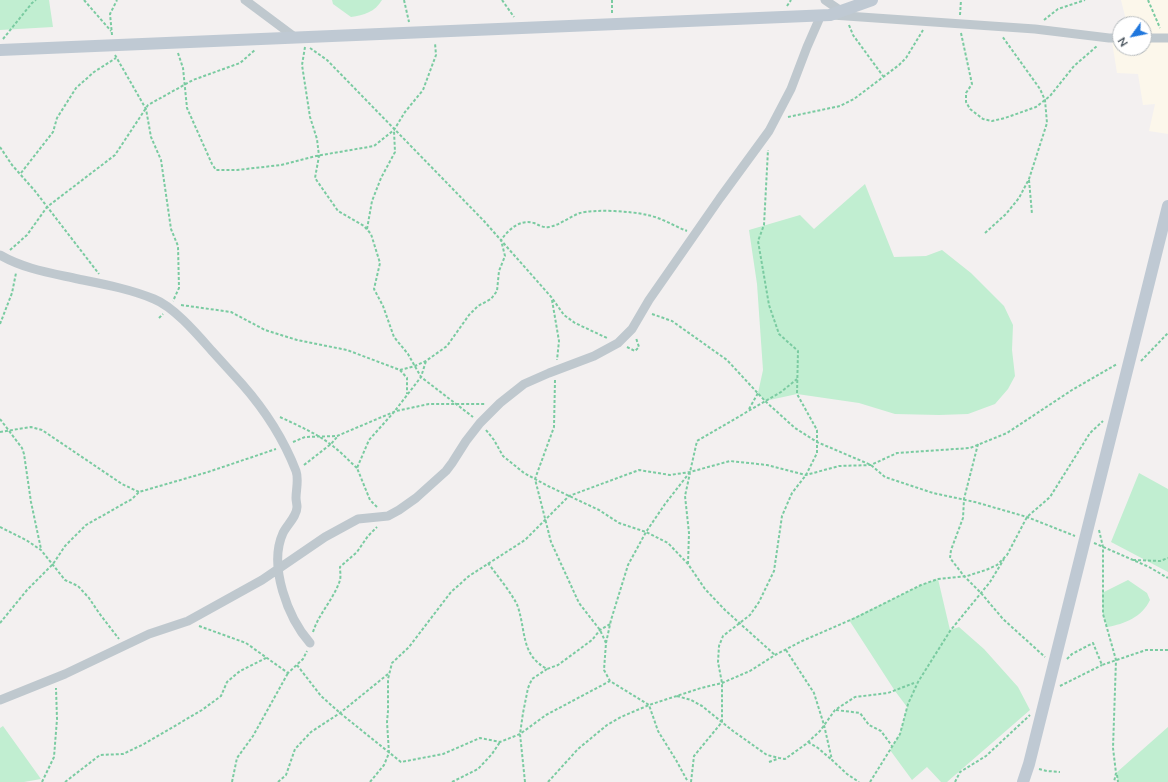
<!DOCTYPE html>
<html>
<head>
<meta charset="utf-8">
<style>
	body { margin:0 }
	#map { position:relative; width:1168px; height:782px; overflow:hidden; background:#f3f0f0; font-family:Lato,sans-serif }
	canvas { display:block }
	.north { position:absolute; left:1112px; top:16px; width:40px; height:40px; box-sizing:border-box; background:#fff; border:1px solid #b6bbbe; border-radius:50%; rotate:237deg; font-size:11px; font-weight:700; line-height:16px; text-align:center; color:#49545d }
	.north::after { content:''; display:block; margin:auto; width:14px; height:18px; background:#2077dd; clip-path:polygon(50% 0,100% 100%,50% 72%,0 100%) }
</style>
</head>
<body>
<div id="map">
<canvas width="1168" height="782"></canvas>
<div class="north">N</div>
</div>
<script>
const g = document.querySelector('canvas').getContext('2d');
g.lineJoin = 'round';
function paint(path, color) { g.fillStyle = color; g.fill(path, 'evenodd'); }
function strokePath(path, color, width, dash) { g.strokeStyle = color; g.lineWidth = width; g.lineCap = dash ? 'butt' : 'round'; g.setLineDash(dash || []); g.stroke(path); }
paint(new Path2D(`
	M1121,0H1168V134L1149,131L1155,104L1143,105L1138,74L1117,73L1111,35L1120,30V48H1144V24H1127Z`), '#fcf7eb');
paint(new Path2D(`
	M0,0H49L53,27L0,30Z
	M332,0H382C375,12 364,15 351,17L333,4Z
	M865,184L894,257L926,256L942,250L971,273L1004,306L1013,325L1012,350L1015,376L1008,389L995,404L968,414L939,415L895,414L859,403L797,394L765,401L758,393L763,370L757,284L749,230L800,215L814,229Z
	M1139,473L1168,489V572L1111,542Z
	M938,579L950,630L959,627L984,649L1018,687L1030,710L947,782H941L927,767L912,780L890,750L900,734L907,707L895,691L849,620L921,585Z
	M1128,580L1147,593L1150,600C1142,617 1125,624 1107,627L1103,614L1102,593Z
	M3,726L41,779L24,782H0V728Z
	M1168,727V782H1118L1116,773Z`), '#c1eed1');
strokePath(new Path2D(`
	M84,0L111,31
	M404,0L409,22
	M502,0L514,17
	M1148,0L1160,28
	M787,6L791,0
	M612,13V0
	M960,15L961,0
	M1044,20L1058,9L1085,0
	M849,25L853,35L883,76
	M961,33L972,84L966,93V102L970,109L983,119L992,121L1005,118L1036,107L1050,96L1074,66L1097,46
	M112,35L110,14L117,0
	M3,39L32,3L36,0
	M305,47L302,65L310,117L317,139L319,156L315,178L338,211L364,226L371,234L380,263L374,289L383,306L394,337L408,354L421,377L473,417
	M310,48L327,60L484,221L552,298L564,315L575,323L607,338
	M178,53L183,68L187,108L212,164L216,170H237L281,165L316,156L374,146L394,130L405,112L423,90L436,55L435,43
	M115,55L146,109L151,137L161,160L171,229L178,246L179,288L173,301
	M788,117L840,106L854,99L899,65L906,58L923,30
	M0,147L12,165L35,191L99,274
	M21,173L53,132L57,118L76,88L94,72L116,58
	M1029,180L1032,214
	M367,229L372,201L381,178L395,152L394,131
	M985,233L1006,214L1019,198L1029,179L1047,123L1045,100L1040,89L1002,36
	M10,250L27,235L47,207L115,155L148,105L193,80L240,63L255,50
	M552,300L559,341L557,360
	M181,305L231,312L265,330L297,340L347,350L400,370L415,366L426,361L447,346L469,315L478,306L491,299L497,291L499,271L505,256L501,240C509,229 520,219 534,223C539,225 543,228 549,227C560,225 569,217 580,213C595,209 631,211 647,215C660,217 674,226 687,231
	M652,314L672,321L727,360L765,401L795,428L817,442L871,465L885,477L933,493L975,502L1027,517L1075,536
	M159,318L163,314
	M0,324L12,293L16,273
	M627,347L635,351L639,347L636,338
	M1141,361L1168,333
	M400,370L407,378V394
	M555,380L554,427L535,479L551,542L579,603L600,630L606,643L604,670L610,681L649,705L658,731L676,760L688,782
	M749,409L758,393
	M280,417C299,426 318,434 334,447C342,453 349,461 357,468
	M0,419L22,448L24,454L31,502L41,549
	M486,430L494,440L503,456L524,473L548,486L599,510L619,523L646,532L668,543L688,564L705,589L725,610L775,655
	M0,432L31,427L42,430L122,484L139,492
	M293,442L305,437L337,436L396,411L429,404H485
	M978,444L964,499L963,518L951,550L950,558L964,576L981,593L1003,619L1045,657
	M304,465L331,444L337,437
	M377,507L370,500L357,468L369,440L394,412L421,377L426,361
	M0,527L26,540L41,550L65,580L78,586L89,598L99,613L119,639
	M1099,530L1103,547V614L1116,660L1113,748L1116,773L1114,782
	M1094,543L1149,567L1168,578
	M1133,560L1160,561L1168,558
	M488,563C496,574 514,596 518,607C526,632 521,655 547,669L558,665L592,640L600,630L610,624
	M688,564L689,533L685,496L690,473
	M0,623L27,590L53,564L65,546L86,525L132,499L139,492L208,472L276,449
	M199,626L246,643L288,673L303,659L307,651
	M313,632C319,613 334,599 340,580C341,576 340,571 340,567L357,552L368,536L377,527
	M606,643L611,620L628,565L646,532L665,504L690,472L697,441L781,392L797,379
	M786,650L814,693L824,725L832,760L847,774L859,782
	M1067,659L1072,654L1093,643L1102,665L1146,650H1168
	M297,665L321,696L340,713L401,762L443,754L480,738L500,742L520,734L546,715L610,681
	M1060,686L1102,665
	M677,696L691,700L702,706L733,731L767,755L779,758L785,759L806,744L820,731L835,710L855,697L888,693L914,683
	M836,710L860,713L869,725L881,731L892,746
	M808,742L818,748L832,760
	M769,762L777,759
	M1039,769L1047,771L1060,772
	M1117,775L1118,782
	M42,782L54,757L57,719L56,688
	M65,782L100,755L123,754L144,744L202,710L221,696L227,682L240,671L266,658
	M232,782L237,758L253,736L288,673
	M278,782L286,775L295,749L311,732L340,713L388,674
	M370,782L384,765L389,753L387,722L388,711V679L392,663L409,647L451,592L469,576L525,540L569,496L639,470L670,475L690,472L730,461L767,465L806,475L839,466L871,465L897,453L970,448L1007,433L1072,390L1117,364
	M452,782L478,769L492,754L500,742
	M525,782L520,734L523,713L528,688L532,679L547,669
	M548,782L578,749L607,725L621,717L649,705L701,688L722,683L750,671L775,655L802,641L855,618L921,585L938,579L967,576L986,570L997,565L1007,555L1027,517L1050,497L1090,433L1103,421
	M691,782L694,756L722,722V683L718,662L719,646L723,636L750,615L759,602L774,571L782,516L792,493L806,475L817,453V430L797,394L798,351L779,334L769,305L758,241L764,225L768,150
	M870,782L900,734L908,704L918,682L950,631L990,582L1004,559
	M955,782L960,772L986,756L1030,715`), '#7acba1', 2, [3, 2]);
strokePath(new Path2D(`
	M245,0L296,38
	M825,0L841,11
	M832,15L1035,29L1109,38H1120
	M1144,38H1168
	M0,255C24,269 51,273 78,279C103,284 130,289 154,299C174,307 197,334 212,351C222,362 232,373 242,384C264,409 284,440 296,471C299,479 296,490 296,498C296,501 297,504 297,507C297,516 287,525 283,533C268,566 288,618 310,643
	M0,700L65,674L149,634L188,621L262,580L325,537L358,519L388,516L399,510L416,498L446,471L452,463L466,441L480,423L500,403L524,384L549,373L594,356L618,343L632,329L649,300L720,198L769,131L791,89L807,47L821,15`), '#bfc8ce', 9);
strokePath(new Path2D(`
	M0,50L830,15L872,0
	M1023,782L1029,764L1168,206`), '#bfc9d3', 12);
</script>
</body>
</html>
